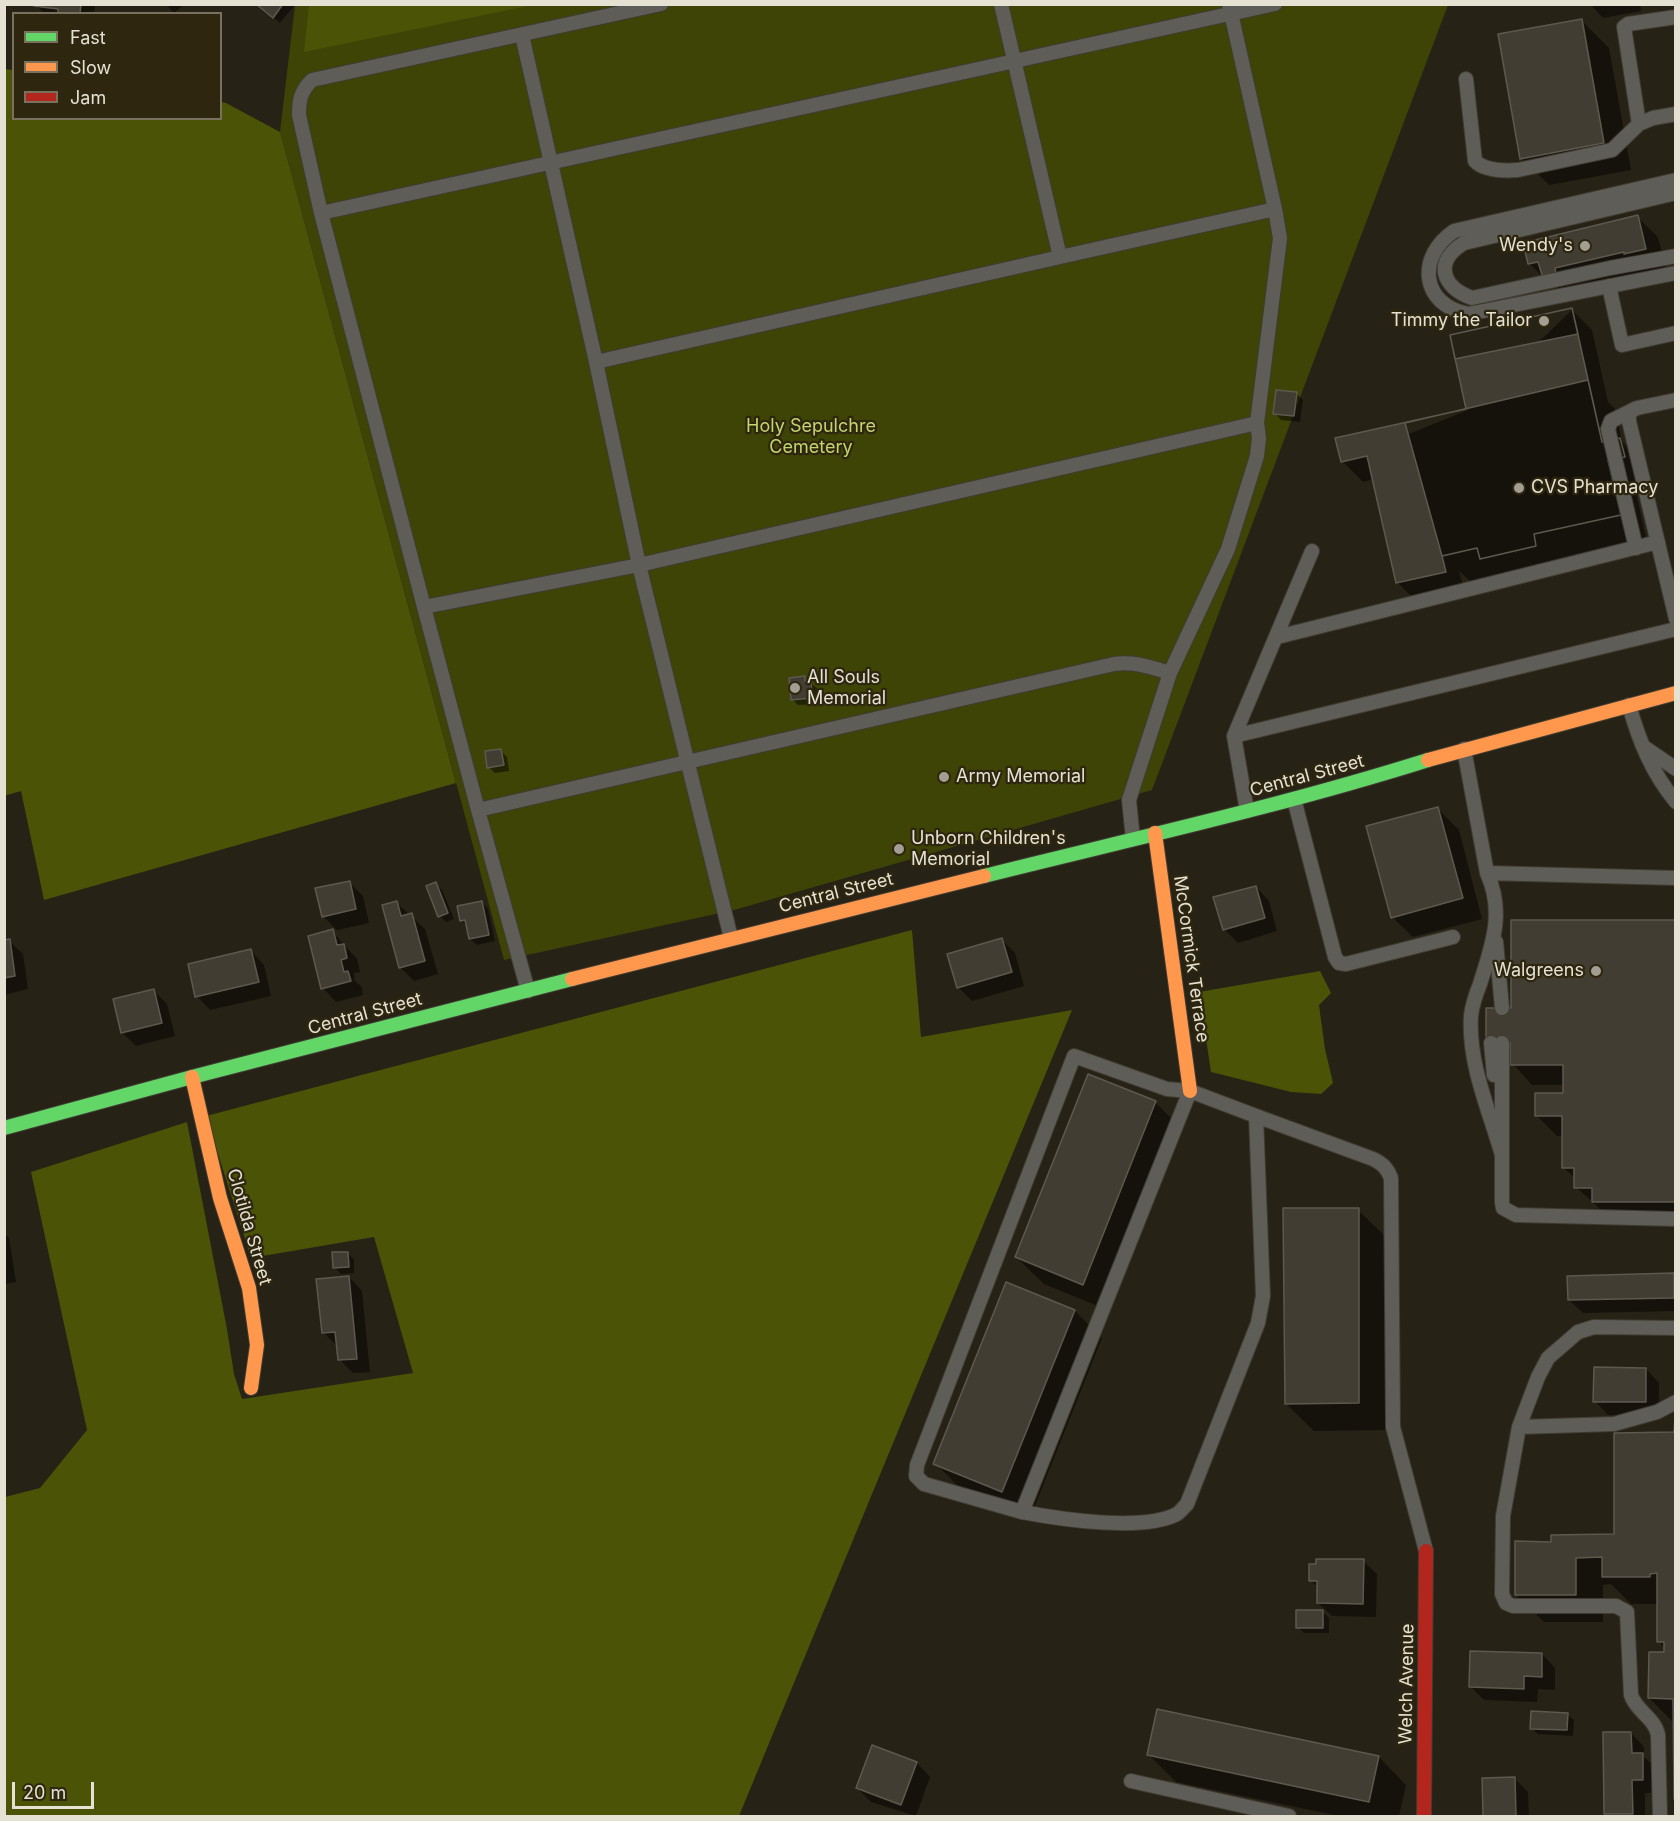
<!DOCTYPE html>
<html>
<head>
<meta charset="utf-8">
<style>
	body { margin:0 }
	#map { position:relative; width:1680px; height:1821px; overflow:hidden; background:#272216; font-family:Inter,sans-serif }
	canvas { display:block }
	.frame { position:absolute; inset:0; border:6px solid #e5e1d3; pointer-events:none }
	.legend { position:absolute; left:12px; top:12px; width:210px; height:108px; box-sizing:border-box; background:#2e260f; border:2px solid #77715d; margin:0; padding:8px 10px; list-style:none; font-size:18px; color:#e5e1d3 }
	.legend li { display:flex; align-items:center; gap:12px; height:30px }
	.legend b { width:30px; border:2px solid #77715d }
	.scale { position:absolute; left:12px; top:1782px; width:82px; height:27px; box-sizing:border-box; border:3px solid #e5e1d3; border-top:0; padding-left:8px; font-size:18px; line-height:21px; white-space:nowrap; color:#e5e1d3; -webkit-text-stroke:4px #2e260f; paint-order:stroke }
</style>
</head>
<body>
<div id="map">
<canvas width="1680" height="1821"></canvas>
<div class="frame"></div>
<ul class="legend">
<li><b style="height:8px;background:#63d668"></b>Fast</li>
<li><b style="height:8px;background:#ff974d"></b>Slow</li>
<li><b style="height:8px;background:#b3261e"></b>Jam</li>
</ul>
<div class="scale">20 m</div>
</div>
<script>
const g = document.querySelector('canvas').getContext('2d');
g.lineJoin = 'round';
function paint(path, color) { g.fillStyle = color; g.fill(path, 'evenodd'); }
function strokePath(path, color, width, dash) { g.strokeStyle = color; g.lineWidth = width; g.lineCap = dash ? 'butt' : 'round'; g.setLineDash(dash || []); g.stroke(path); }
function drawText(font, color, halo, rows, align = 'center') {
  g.font = font + ' Inter,sans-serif'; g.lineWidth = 4.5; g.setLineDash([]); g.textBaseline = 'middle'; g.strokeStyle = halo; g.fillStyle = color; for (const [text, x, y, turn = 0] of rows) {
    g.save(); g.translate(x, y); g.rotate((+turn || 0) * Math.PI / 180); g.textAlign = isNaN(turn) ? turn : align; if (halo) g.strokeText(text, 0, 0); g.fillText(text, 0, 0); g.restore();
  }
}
paint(new Path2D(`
	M295,5H1448L1152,790L734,910L504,960L280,132Z`), '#3d4406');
paint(new Path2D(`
	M309,4H533V5L304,52Z
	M5,69L13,70L14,118H220L221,102L226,103L280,132L456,783L44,900L21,791L4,796Z
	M912,930L921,1037L1072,1010L739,1816H5V1497L40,1488L87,1430L31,1172L187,1122L227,1329L234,1374L242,1399L413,1373L374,1237L251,1258L206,1116Z
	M1320,971L1331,993L1319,1005L1325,1049L1333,1083L1321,1094L1291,1092L1211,1072L1199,992Z`), '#4a5306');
paint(new Path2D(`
	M4,4H7L5,19H4Z
	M36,4H95L94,14H44Z
	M166,4H185L174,13Z
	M257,4H292L294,6L280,23Z
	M1590,4H1640L1641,11L1603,18Z
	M1582,21L1609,48L1631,170L1549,185L1522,158Z
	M1637,217L1658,237L1666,269L1646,274L1645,272L1575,289L1565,295L1553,283L1550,284L1529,263Z
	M1572,310L1592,330L1608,402L1615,409L1622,442L1647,467L1651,484L1635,488L1647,542L1561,562L1563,573L1509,585L1471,582L1459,571L1465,592L1418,603L1397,582L1374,479L1363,482L1342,461L1468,410Z
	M1297,394L1303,400L1300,422L1281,420L1275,413Z
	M804,678L817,688L818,704L798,705L792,699Z
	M501,751L507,757L509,771L495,773L489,767Z
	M1438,809L1459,830L1482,919L1413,937L1392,917Z
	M349,882L363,896L369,923L337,930L323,916Z
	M436,884L442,890L454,919L446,922L440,916Z
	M1256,887L1269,901L1277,931L1238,943L1224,929Z
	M482,902L488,909L495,941L477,945L470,939L468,927L461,920Z
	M397,903L425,929L438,974L414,981L400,967Z
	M1676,922V1222H1614L1576,1187V1179L1564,1168V1136H1557L1536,1115L1564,1094V1085H1532L1512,1063H1508L1488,1042L1513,1010Z
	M332,931L357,959L360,972L354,973L355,981L362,987L363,995L336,1002L323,988Z
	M1001,939L1015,953L1024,986L972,1001L958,987Z
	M9,941L23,954L28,989L4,995V942Z
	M251,951L264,965L271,996L210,1010L197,996Z
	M154,991L167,1004L175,1036L136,1046L122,1032Z
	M1155,1102L1183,1130L1110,1311L1044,1284L1016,1257Z
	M1358,1210L1386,1237V1430L1314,1431L1286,1404Z
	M4,1233L9,1238L16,1282L4,1284Z
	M348,1253L354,1260V1273L341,1274L334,1267Z
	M1673,1275L1676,1277V1311L1583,1313L1569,1300Z
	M349,1277L362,1291L370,1372L353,1373L340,1360L337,1346L323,1332Z
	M1007,1284L1075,1311L1102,1338L1030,1518L963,1491L935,1463Z
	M1646,1369L1659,1383V1415H1608L1595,1401Z
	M1676,1434V1763L1675,1724L1649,1698L1666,1653V1649L1658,1641V1604H1631L1611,1584L1603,1585V1622H1544L1516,1595L1552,1543L1615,1535V1435Z
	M1363,1561L1377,1574L1376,1617L1332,1616L1318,1603L1319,1588L1310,1580Z
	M1322,1611L1329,1618V1633H1304L1298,1627Z
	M1542,1654L1555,1668V1690L1538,1689L1537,1702L1484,1700L1471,1687Z
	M1567,1714L1574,1720L1573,1736L1538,1734L1531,1728Z
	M1631,1733L1644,1747V1757L1656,1768V1793H1645V1816H1608L1605,1814Z
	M872,1747L917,1763L930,1777L916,1816L871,1802L857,1788Z
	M1149,1755L1379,1757L1406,1785L1399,1816H1339L1176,1782Z
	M1514,1778L1528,1792L1529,1816H1484L1483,1780Z`), '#0007');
const building = new Path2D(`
	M35,4H81L80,14H58V9L34,6Z
	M256,4H283L273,18Z
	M1582,19L1604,143L1520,159L1498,34Z
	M1638,215L1646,249L1624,254V252L1555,268L1556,274L1542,275L1538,262L1528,264L1523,243Z
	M1572,308L1602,442L1620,438L1625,457L1608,460L1621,515L1534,534L1536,546L1480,559L1477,548L1442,556L1446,572L1396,583L1367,456L1341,462L1335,438L1466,409L1450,335Z
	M1572,308L1578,334L1455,359L1450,335Z
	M1588,380L1602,442L1620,438L1625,457L1608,460L1621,515L1534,534L1536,546L1480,559L1477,548L1442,556L1405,423Z
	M1276,390L1297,392L1294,416L1273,414Z
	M805,676V681L811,680L812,698L791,700L789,678Z
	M501,749L504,765L487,768L485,751Z
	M1438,807L1463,898L1391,918L1366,826Z
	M350,881L356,909L322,917L315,888Z
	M436,882L448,913L438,917L426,886Z
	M1256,886L1265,918L1223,930L1213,897Z
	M397,901L401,916L412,913L425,961L399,968L382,905Z
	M482,901L489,935L469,939L465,920L460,921L457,906Z
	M1511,920H1676V1202H1592V1188H1574V1168H1562V1116H1535V1093H1563V1065H1510V1043H1486V1008H1511Z
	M333,929L337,945L344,944L347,958L341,960L344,972L348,971L351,981L321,989L308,936Z
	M1002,938L1012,972L957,988L947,954Z
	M10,939L15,976L4,978V940Z
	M251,949L259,982L195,997L188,964Z
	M154,989L162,1023L121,1033L113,999Z
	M1088,1074L1156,1101L1083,1285L1015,1257Z
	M1283,1208H1359V1403L1285,1404Z
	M332,1252H348L349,1267L333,1268Z
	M1674,1273V1298L1568,1300L1567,1276Z
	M349,1276L357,1359L338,1360L335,1332L322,1333L316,1279Z
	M1006,1282L1075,1310L1002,1492L933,1464Z
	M1594,1367L1646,1368V1402H1593Z
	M1675,1418L1676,1799H1674L1673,1699L1648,1698L1649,1652H1664V1642H1657V1573L1650,1574V1577H1602V1557L1576,1558V1595H1515V1541L1551,1542V1535L1614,1534V1433L1674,1432Z
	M1316,1559H1364L1363,1604L1317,1603V1581H1309V1564H1316Z
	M1296,1610H1323V1628H1296Z
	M1470,1651L1542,1653V1677L1524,1676V1689L1469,1687Z
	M1157,1709L1379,1756L1369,1802L1147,1755Z
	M1531,1711L1568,1713L1567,1730L1530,1729Z
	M1603,1732H1631L1632,1753H1643V1780H1632L1633,1814H1604Z
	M872,1745L917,1762L901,1805L856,1788Z
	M1515,1777L1516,1816H1483L1482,1778Z`);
paint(building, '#413d32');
strokePath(building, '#5d594f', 1.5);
const lane = new Path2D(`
	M661,4L312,80C301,91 299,99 299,115L321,213L1275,4
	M1229,4L1275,209
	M522,35L596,362L1060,257L1001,4
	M1466,79L1475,161C1485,171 1505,171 1518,170L1612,150L1639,124L1653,118L1676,114
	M1639,124L1624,27L1628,24L1676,17
	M1676,180L1454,231C1416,257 1421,305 1468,314L1676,273
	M1676,193L1464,243C1434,261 1441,287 1472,298L1610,268L1676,256
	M321,213L424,607
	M1609,286L1622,345L1676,333
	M596,362L639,565L1257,423L1280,238L1275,209L1060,257
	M1676,400L1637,408L1629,412V421L1676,619
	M1629,412L1611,421L1608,429L1636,548
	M1312,551L1234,736L1676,629
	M1277,637L1658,542
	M1629,705C1639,741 1652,773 1676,802
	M1234,736L1247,811
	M1644,747L1676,769
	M1464,749L1487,873C1505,913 1492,945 1480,984C1476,994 1472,1005 1471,1016C1468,1063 1489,1110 1502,1155
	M1294,799L1335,957L1339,963L1346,964L1453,937
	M478,810L528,991
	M1133,839L1129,800L1170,673L1228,549L1257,456L1259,438L1257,423
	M1487,873L1676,878
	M731,938L639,565L424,607L478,810L1114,664C1134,661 1150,667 1170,673
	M1496,942L1502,1008
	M1491,1043L1494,1075
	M1502,1043V1202L1503,1208L1516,1215L1676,1219
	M1256,1116L1373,1159C1383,1164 1387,1168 1391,1178L1393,1427L1426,1551
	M1519,1427L1614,1424L1657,1412L1676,1402
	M1022,1512L924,1484L916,1476L917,1465L1074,1056L1167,1089L1190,1091L1256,1116L1263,1296L1258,1323L1187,1504C1184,1507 1180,1512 1177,1514C1143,1532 1059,1519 1022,1512L1190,1091
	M1131,1781L1289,1816
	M1660,1816L1658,1735C1655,1718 1636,1711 1631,1695L1627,1612L1616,1606H1513L1506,1603L1502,1594L1503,1516L1519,1427L1538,1377L1548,1358L1578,1332L1594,1327L1676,1328`);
const fast = new Path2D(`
	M984,876C1132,839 1282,806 1428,760
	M4,1128L192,1077L572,979`);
const slow = new Path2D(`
	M1428,760L1676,693
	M1155,833L1190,1091
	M572,979L984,876
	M192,1077L220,1198L249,1288L257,1345L251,1388`);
const jam = new Path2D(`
	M1424,1816L1426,1551`);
strokePath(lane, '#403c32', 16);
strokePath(fast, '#403c32', 16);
strokePath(slow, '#403c32', 16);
strokePath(jam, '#403c32', 16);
strokePath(lane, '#5f5d57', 14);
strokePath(fast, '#63d668', 14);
strokePath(slow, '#ff974d', 14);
strokePath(jam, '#b3261e', 14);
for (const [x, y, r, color] of [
	[1585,246,6,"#a29e91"],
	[1544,321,6,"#a29e91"],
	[1519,488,6,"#a29e91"],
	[795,688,6,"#a29e91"],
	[944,777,6,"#a29e91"],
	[899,849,6,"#a29e91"],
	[1596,971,6,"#a29e91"]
]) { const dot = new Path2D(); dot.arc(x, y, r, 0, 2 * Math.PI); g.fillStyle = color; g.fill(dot); strokePath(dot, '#2e260f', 2); }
drawText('18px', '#e5e1d3', '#2e260f', [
	["Wendy's",1573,246,"right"],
	["Timmy the Tailor",1532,321,"right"],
	["CVS Pharmacy",1531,488],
	["All Souls",807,678],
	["Memorial",807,699],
	["Army Memorial",956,777],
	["Unborn Children's",911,839],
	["Memorial",911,860],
	["Walgreens",1584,971,"right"]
], 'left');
drawText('18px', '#c2d66d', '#2e260f', [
	["Holy Sepulchre",811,427],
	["Cemetery",811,448]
]);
drawText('18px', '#e5e1d3', '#2e260f', [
	["Central Street",1307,776,-15],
	["Central Street",836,893,-14],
	["McCormick Terrace",1191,959,82],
	["Central Street",365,1014,-15],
	["Clotilda Street",249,1227,74],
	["Welch Avenue",1407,1684,-89]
]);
</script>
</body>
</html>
